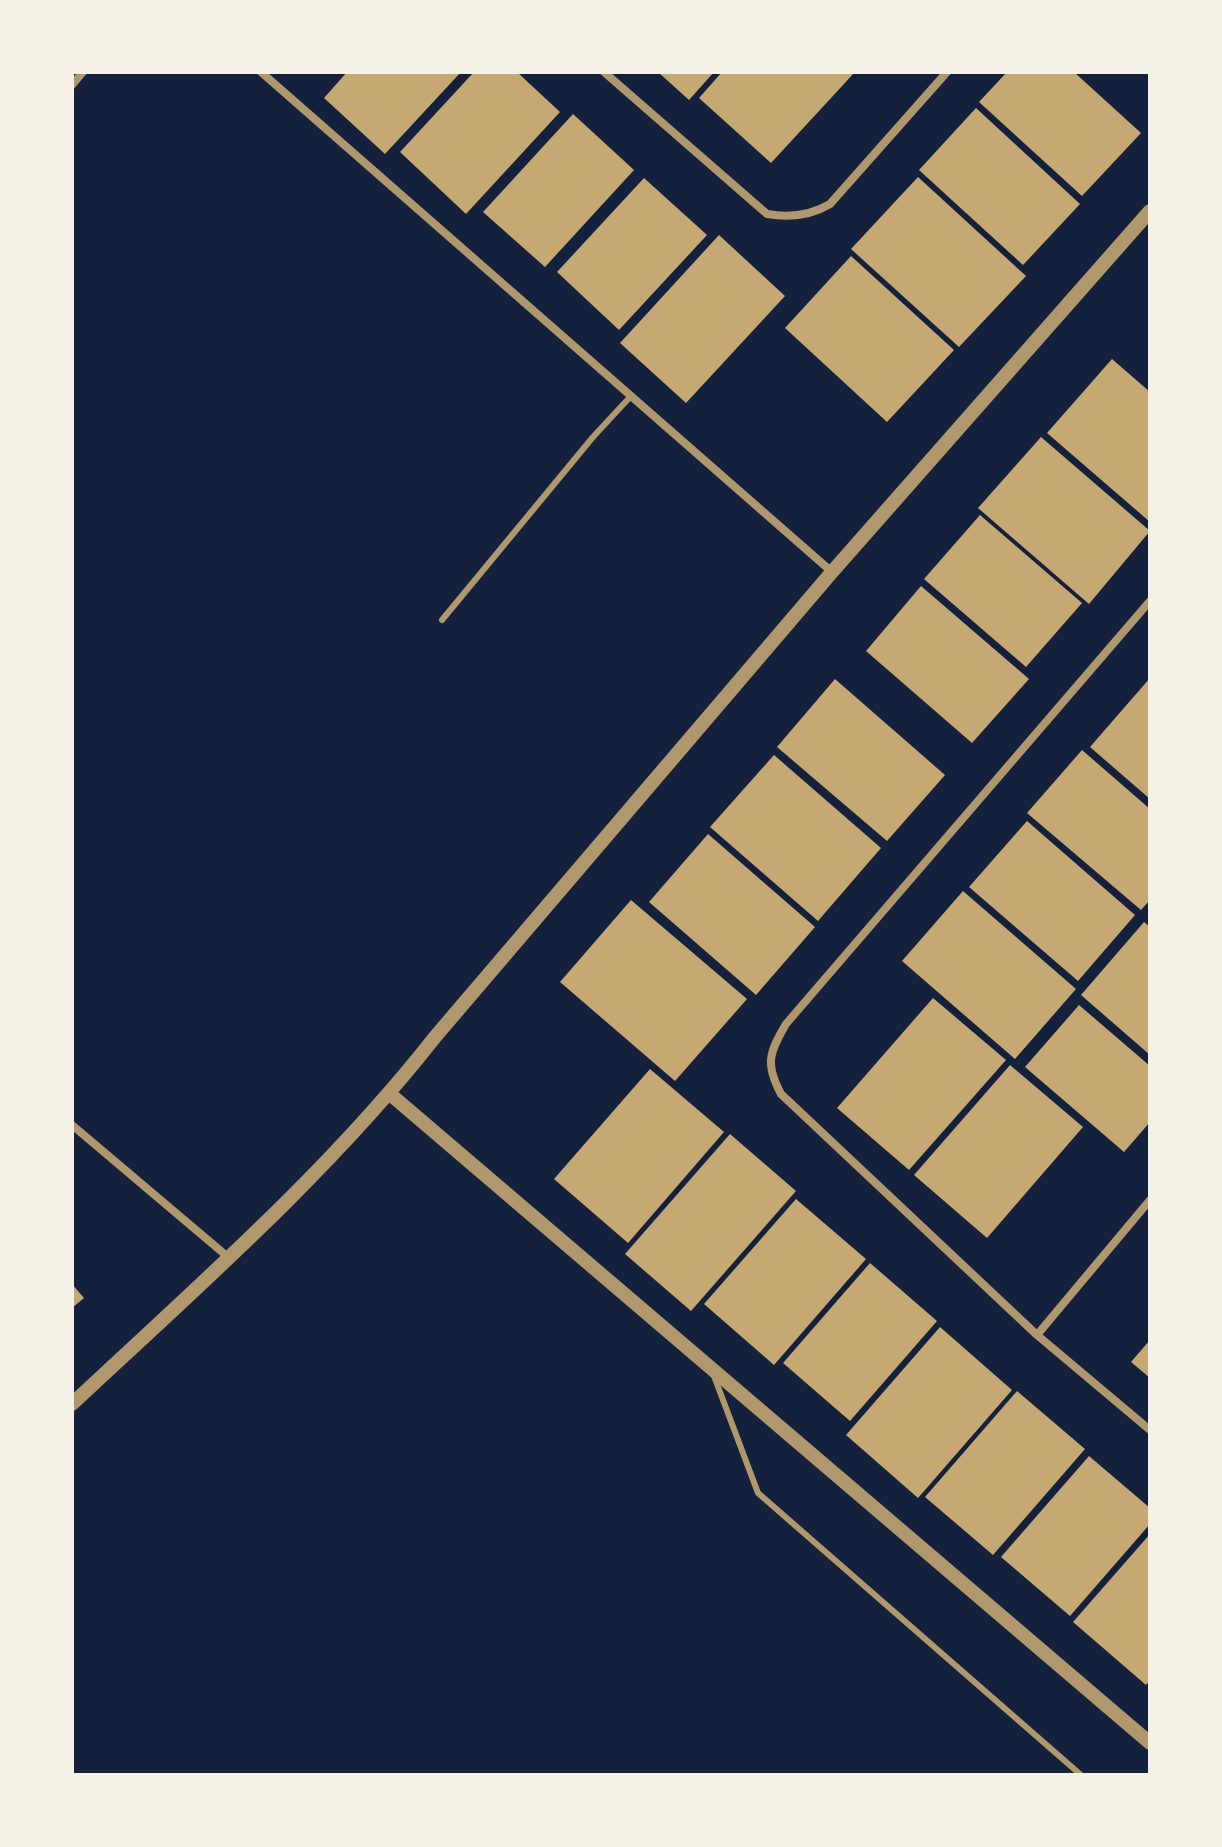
<!DOCTYPE html>
<html>
<head>
<meta charset="utf-8">
<style>
	body { margin:0 }
	#map { position:relative; width:1222px; height:1847px; overflow:hidden; background:#14213d; font-family:Overpass,sans-serif }
	canvas { display:block }
	.frame { position:absolute; inset:0; border:74px solid #f6f1e7; pointer-events:none }
</style>
</head>
<body>
<div id="map">
<canvas width="1222" height="1847"></canvas>
<div class="frame"></div>
</div>
<script>
const g = document.querySelector('canvas').getContext('2d');
g.lineJoin = 'round';
function paint(path, color) { g.fillStyle = color; g.fill(path, 'evenodd'); }
function strokePath(path, color, width, dash) { g.strokeStyle = color; g.lineWidth = width; g.lineCap = dash ? 'butt' : 'round'; g.setLineDash(dash || []); g.stroke(path); }
paint(new Path2D(`
	M347,72H461L385,154L324,98Z
	M474,72H517L560,112L466,214L400,152Z
	M658,72H714L689,100Z
	M722,72H855L771,163L699,98Z
	M1007,72H1074L1141,133L1082,196L979,102Z
	M976,108L1080,204L1023,265L919,170Z
	M573,114L634,170L545,267L483,212Z
	M918,177L1026,276L959,347L851,249Z
	M644,178L707,235L619,330L557,272Z
	M719,235L785,296L686,403L620,343Z
	M851,256L954,350L887,422L785,328Z
	M1112,359L1150,392V522L1047,433Z
	M1041,437L1150,531L1089,604L978,508Z
	M980,515L1082,603L1026,667L924,579Z
	M921,586L1029,679L972,743L866,651Z
	M1150,678V799L1090,747Z
	M835,679L945,775L887,841L777,747Z
	M1082,750L1150,809V900L1141,910L1027,813Z
	M774,755L881,848L818,921L710,827Z
	M1027,821L1135,915L1078,981L969,887Z
	M708,834L815,927L756,995L649,902Z
	M963,891L1076,989L1015,1059L902,961Z
	M631,900L747,999L675,1081L560,982Z
	M1144,922L1150,927V1055L1081,995Z
	M933,998L1006,1060L909,1170L837,1108Z
	M1079,1005L1150,1066V1122L1124,1152L1025,1067Z
	M1010,1065L1083,1127L987,1238L914,1175Z
	M650,1069L724,1132L628,1243L554,1179Z
	M730,1134L796,1191L691,1311L625,1254Z
	M796,1199L866,1259L774,1365L704,1304Z
	M870,1263L937,1321L850,1421L783,1363Z
	M72,1284L84,1298L72,1308Z
	M940,1327L1012,1390L918,1498L846,1435Z
	M1150,1340V1378L1131,1362Z
	M1017,1391L1085,1449L993,1555L925,1497Z
	M1089,1456L1150,1508V1524L1070,1616L1001,1557Z
	M1150,1534V1680L1146,1685L1073,1622Z`), '#c6a872');
strokePath(new Path2D(`
	M442,620L593,437L631,396
	M714,1376L758,1493L1081,1775`), '#b1986c', 6);
strokePath(new Path2D(`
	M261,72L832,572
	M604,72L767,214C790,218 810,216 830,204L947,72
	M72,85L83,72
	M1150,601L786,1024C769,1053 765,1064 781,1094L1037,1335L1150,1430
	M72,1125L228,1257
	M1037,1335L1150,1200`), '#b1986c', 8);
strokePath(new Path2D(`
	M390,1094L1150,1743
	M72,1404C198,1286 329,1172 435,1037L832,572L1150,211`), '#b1986c', 14);
</script>
</body>
</html>
